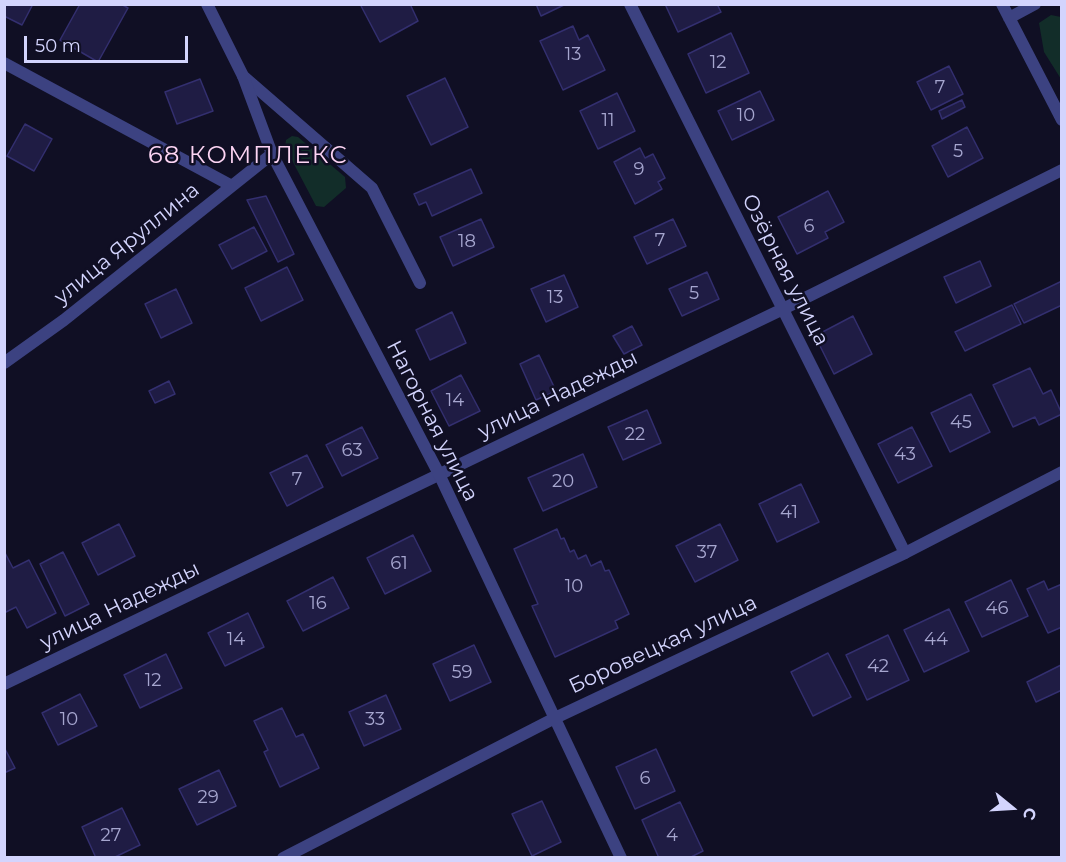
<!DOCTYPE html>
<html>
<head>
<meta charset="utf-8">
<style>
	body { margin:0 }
	#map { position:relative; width:1066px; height:862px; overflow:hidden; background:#100f24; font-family:Montserrat,sans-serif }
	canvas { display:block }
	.frame { position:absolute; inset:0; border:6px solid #d3d4fd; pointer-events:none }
	.north { position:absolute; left:982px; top:778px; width:60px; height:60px; -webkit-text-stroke:4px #100f24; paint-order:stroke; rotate:108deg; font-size:16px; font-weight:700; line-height:24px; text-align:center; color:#d3d4fd }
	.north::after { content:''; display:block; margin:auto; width:21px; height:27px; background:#d3d4fd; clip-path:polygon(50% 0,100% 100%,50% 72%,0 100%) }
	.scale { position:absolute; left:24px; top:36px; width:164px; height:27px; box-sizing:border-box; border:3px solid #d3d4fd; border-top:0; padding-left:8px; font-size:18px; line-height:21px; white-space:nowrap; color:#d3d4fd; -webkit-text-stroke:4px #100f24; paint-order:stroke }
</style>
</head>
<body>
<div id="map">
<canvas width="1066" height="862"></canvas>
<div class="frame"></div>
<div class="north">С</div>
<div class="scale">50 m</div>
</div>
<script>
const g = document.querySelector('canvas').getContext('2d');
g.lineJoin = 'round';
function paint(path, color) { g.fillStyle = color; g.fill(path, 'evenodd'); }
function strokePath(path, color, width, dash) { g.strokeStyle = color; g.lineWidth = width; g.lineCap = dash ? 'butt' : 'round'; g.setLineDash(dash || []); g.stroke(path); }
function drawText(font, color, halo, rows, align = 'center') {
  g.font = font + ' Montserrat,sans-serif'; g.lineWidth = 5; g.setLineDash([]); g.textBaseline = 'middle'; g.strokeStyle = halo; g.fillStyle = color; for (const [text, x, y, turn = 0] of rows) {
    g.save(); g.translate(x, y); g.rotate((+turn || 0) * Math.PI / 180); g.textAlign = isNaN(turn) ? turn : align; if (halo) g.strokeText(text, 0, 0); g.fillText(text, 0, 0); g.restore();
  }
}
paint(new Path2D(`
	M1051,15L1061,17V79L1044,52L1039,23Z
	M292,136L298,137L345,177L346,188L324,207L316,206L285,147L286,140Z`), '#122d29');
const building = new Path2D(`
	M4,4H33L22,25L4,16Z
	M80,4H121L128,8L98,62L60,40Z
	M360,4H410L418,21L380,42Z
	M536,4H566L541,16Z
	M665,4H717L721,12L678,32Z
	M573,26L579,40L588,35L605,70L563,90L540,41Z
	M731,33L749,73L706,93L688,54Z
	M949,66L963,94L931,110L917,82Z
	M445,78L468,127L431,145L407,96Z
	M200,79L213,111L177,124L165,92Z
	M760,91L774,120L732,140L718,111Z
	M617,93L635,131L598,149L580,111Z
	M962,100L965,107L942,119L939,111Z
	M25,124L52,139L34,171L7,156Z
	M967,127L983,158L948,177L932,146Z
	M640,148L645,158L653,154L665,178L658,182L662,189L635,204L614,162Z
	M471,169L482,193L432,216L426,202L419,205L414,194Z
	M828,191L844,222L825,232L828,238L797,254L778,217Z
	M266,196L294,254L278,262L247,200Z
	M481,219L494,247L453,266L440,237Z
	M673,219L686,246L647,264L634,237Z
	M254,227L267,251L232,269L219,245Z
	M980,261L991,286L956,303L944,277Z
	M287,267L303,300L261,321L245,288Z
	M707,272L719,299L682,316L669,289Z
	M564,275L578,307L546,322L531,289Z
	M1062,281V305L1024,323L1014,304Z
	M176,289L192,323L161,338L145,304Z
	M1012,305L1021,324L965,351L955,332Z
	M452,312L466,343L430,360L416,330Z
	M853,316L872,354L834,374L815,336Z
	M632,326L642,345L624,354L613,336Z
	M539,355L556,391L536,400L520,364Z
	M1030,368L1043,394L1051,390L1062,414L1039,425L1035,417L1013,427L993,385Z
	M461,375L480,411L449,426L431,391Z
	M169,381L175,394L155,403L149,391Z
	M971,394L990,432L950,452L931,413Z
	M647,410L661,443L623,460L608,427Z
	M362,427L378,458L342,476L326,445Z
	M912,427L932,466L898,483L878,444Z
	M583,454L597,487L543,511L528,478Z
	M307,455L323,487L287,506L270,473Z
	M801,484L819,522L777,542L759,504Z
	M119,524L135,556L98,575L82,543Z
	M720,524L738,560L695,582L676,546Z
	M557,529L561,539L564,538L570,552L574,550L578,559L586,555L591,566L601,561L605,571L609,570L629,614L615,621L618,628L555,657L532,606L538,604L514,549Z
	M413,535L431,571L385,594L367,558Z
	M4,551L13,568L29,560L56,613L27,628L16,607L4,613Z
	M63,552L89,604L65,616L40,564Z
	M333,577L349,608L303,631L287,601Z
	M1011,580L1028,616L982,637L965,602Z
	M1044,581L1048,590L1062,584V627L1048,633L1027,589Z
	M949,609L969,651L924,672L904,630Z
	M248,613L264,647L225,666L208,633Z
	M888,635L909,680L867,700L846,655Z
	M474,645L491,682L450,701L433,664Z
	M828,653L851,697L813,716L791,672Z
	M166,654L182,688L140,708L124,675Z
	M1061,665L1062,690L1036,702L1027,682Z
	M80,694L97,726L58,745L42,713Z
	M386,695L401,729L364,746L349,712Z
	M282,708L296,737L303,734L319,768L280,787L264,752L268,750L254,721Z
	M4,747L15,768L4,773Z
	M656,749L675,791L635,809L616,767Z
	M219,770L236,806L197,825L179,789Z
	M542,801L561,842L532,856L512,814Z
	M680,802L703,851L689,858H659L642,820Z
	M122,808L140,845L113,858H96L82,827Z`);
paint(building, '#1f1c44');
strokePath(building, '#332f6f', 1.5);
strokePath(new Path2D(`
	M243,76L372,188L420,283`), '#3c4281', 12);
strokePath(new Path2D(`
	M630,4L905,553
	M1002,4L1062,120
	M1009,18L1035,4
	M4,63L232,186
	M4,363L64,320L272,154
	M4,684L783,309L1062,170`), '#3c4281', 12);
strokePath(new Path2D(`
	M207,4L243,76L272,154L439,474L621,858
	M283,858L555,718L905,553L1062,472`), '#3c4281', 12);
drawText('18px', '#a6a6cf', null, [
	["13",573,55],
	["12",718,63],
	["7",940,88],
	["10",746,116],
	["11",608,121],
	["5",958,152],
	["9",639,170],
	["6",809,227],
	["7",660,241],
	["18",467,242],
	["5",694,294],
	["13",555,298],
	["14",455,401],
	["45",961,423],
	["22",635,435],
	["63",352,451],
	["43",905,455],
	["7",297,480],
	["20",563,482],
	["41",789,513],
	["37",707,553],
	["61",399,564],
	["10",574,587],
	["16",318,604],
	["46",997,609],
	["14",236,640],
	["44",936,640],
	["42",878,667],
	["59",462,673],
	["12",153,681],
	["10",69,720],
	["33",375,720],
	["6",645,779],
	["29",208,798],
	["27",111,836],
	["4",672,836]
]);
drawText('21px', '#d3d4fd', '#100f24', [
	["улица Яруллина",127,244,-39],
	["Озёрная улица",785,270,63],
	["улица Надежды",558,395,-26],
	["Нагорная улица",432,421,63],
	["улица Надежды",120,606,-26],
	["Боровецкая улица",663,645,-25]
]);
g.letterSpacing = '1.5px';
drawText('24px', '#fdd5f4', '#100f24', [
	["68 КОМПЛЕКС",248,156]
]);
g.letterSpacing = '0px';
</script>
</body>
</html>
